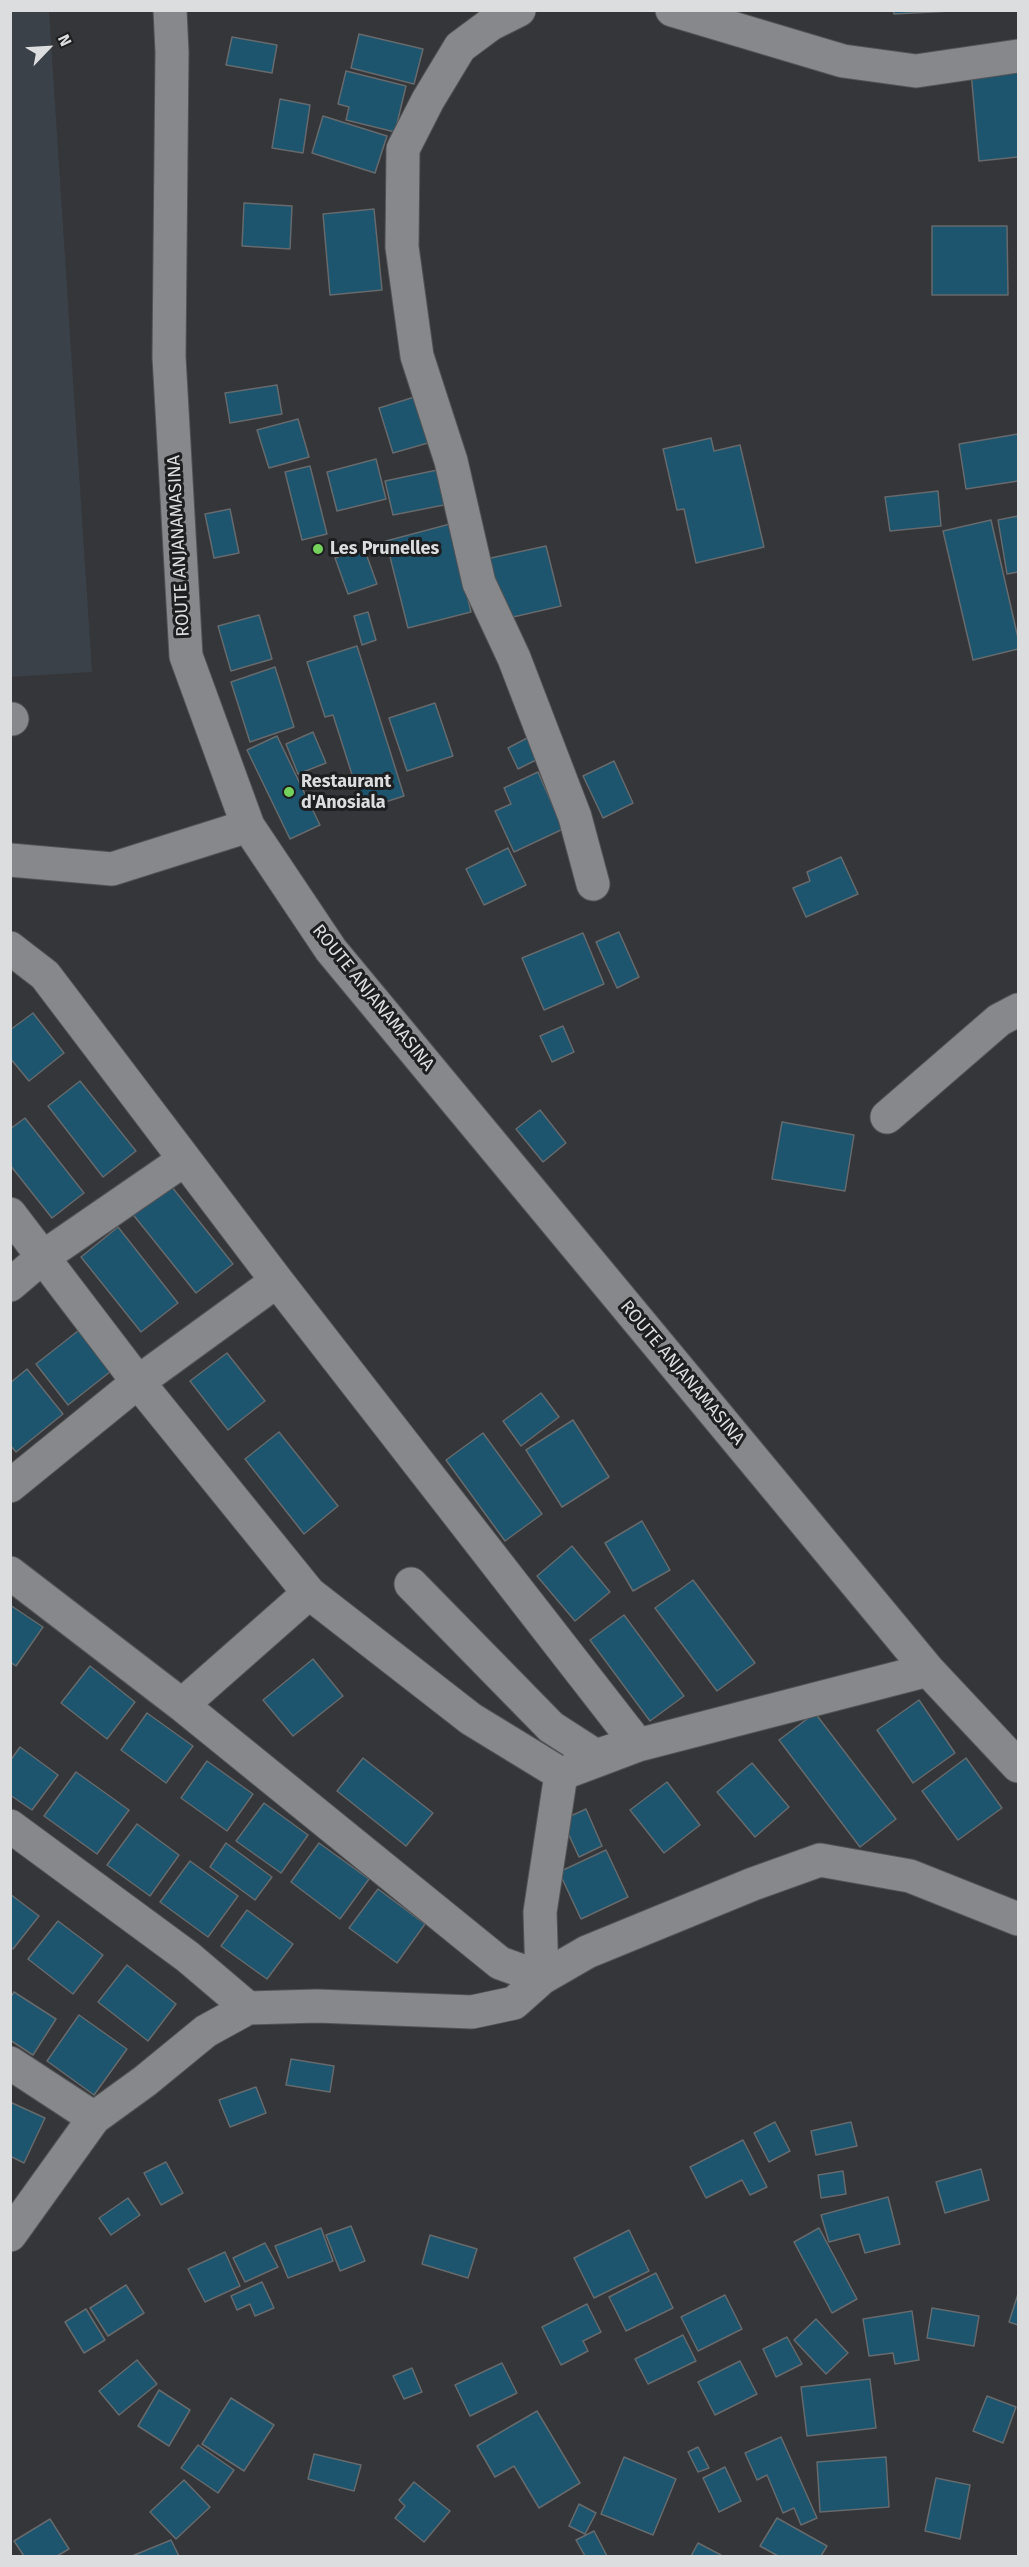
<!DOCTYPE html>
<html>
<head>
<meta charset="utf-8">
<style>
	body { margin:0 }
	#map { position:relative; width:1029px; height:2567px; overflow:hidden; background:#343639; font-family:"Fira Sans",sans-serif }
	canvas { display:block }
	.frame { position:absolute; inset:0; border:12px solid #dcdddf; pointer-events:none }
	.north { position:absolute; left:18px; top:18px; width:60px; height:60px; -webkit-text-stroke:4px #1d1e1f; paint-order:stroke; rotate:65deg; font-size:16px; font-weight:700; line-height:24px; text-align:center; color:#dcdddf }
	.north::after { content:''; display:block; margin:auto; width:21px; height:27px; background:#dcdddf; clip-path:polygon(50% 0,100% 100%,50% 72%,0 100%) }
</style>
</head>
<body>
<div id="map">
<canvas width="1029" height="2567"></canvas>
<div class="frame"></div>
<div class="north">N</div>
</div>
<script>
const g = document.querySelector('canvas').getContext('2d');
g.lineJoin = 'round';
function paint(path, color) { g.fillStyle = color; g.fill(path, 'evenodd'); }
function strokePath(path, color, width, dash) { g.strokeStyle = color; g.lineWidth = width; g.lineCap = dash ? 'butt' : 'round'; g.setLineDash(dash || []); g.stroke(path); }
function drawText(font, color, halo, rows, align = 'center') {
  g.font = font + ' "Fira Sans",sans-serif'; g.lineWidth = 6; g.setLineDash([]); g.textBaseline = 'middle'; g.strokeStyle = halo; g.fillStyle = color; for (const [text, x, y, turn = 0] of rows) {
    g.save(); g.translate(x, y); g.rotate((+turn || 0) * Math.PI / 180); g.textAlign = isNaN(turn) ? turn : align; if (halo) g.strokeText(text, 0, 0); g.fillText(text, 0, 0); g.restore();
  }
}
paint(new Path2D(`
	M11,10L49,11L92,672L11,677Z`), '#3b4148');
const building = new Path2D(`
	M893,10H951V11L894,14Z
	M359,34L423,49L414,84L351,68Z
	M232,37L277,45L272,73L226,65Z
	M1018,68V157L979,161L971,72Z
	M346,71L406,86L395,132L346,120L349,107L338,104Z
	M280,99L310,105L303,153L272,148Z
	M323,116L387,136L375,173L312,153Z
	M244,203L292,206L290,249L242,246Z
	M374,209L382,290L330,295L323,214Z
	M932,226H1007L1008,295H932Z
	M277,385L282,414L230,423L225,393Z
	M421,395L435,441L393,453L379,408Z
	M298,419L309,457L269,468L257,430Z
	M1018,434V481L966,489L959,444Z
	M711,438L714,451L740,445L764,547L696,563L684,509L677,510L663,449Z
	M376,459L386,499L337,511L327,472Z
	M310,466L327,534L302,540L285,472Z
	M437,470L444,505L393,515L385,481Z
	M938,491L941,526L890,531L885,497Z
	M230,509L239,553L214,558L205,514Z
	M1018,516V572L1007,574L998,520Z
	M991,520L1018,638V649L973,660L943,531Z
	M450,524L471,612L408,628L386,541Z
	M546,546L561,606L500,620L486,559Z
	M364,548L377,584L348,594L335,558Z
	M368,612L376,640L362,645L354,616Z
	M259,615L272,659L231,671L218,626Z
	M357,646L404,796L363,809L333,715L325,717L307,662Z
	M275,667L294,727L250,742L231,682Z
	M435,703L453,756L407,771L389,718Z
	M313,732L326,763L298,774L286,744Z
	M533,735L544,756L518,769L508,748Z
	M277,736L320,825L290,839L247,750Z
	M614,761L633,803L603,818L583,776Z
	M538,772L563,829L514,852L495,811L511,804L504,788Z
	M508,848L526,885L484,905L466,869Z
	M841,857L858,894L806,917L793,888L810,881L807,872Z
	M619,932L639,977L617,988L596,942Z
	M583,933L604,984L544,1010L522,958Z
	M33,1013L64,1053L29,1081L10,1058V1030Z
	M563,1026L574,1052L552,1062L540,1036Z
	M80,1081L136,1151L103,1177L48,1106Z
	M540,1110L566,1143L543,1162L516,1129Z
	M25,1118L84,1193L52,1218L10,1165V1129Z
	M782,1122L854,1135L845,1191L772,1179Z
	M168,1182L233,1264L196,1293L131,1212Z
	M118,1227L178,1303L141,1332L81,1257Z
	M83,1327L115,1368L68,1405L36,1364Z
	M227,1353L265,1401L228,1430L190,1381Z
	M27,1369L63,1414L16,1452L10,1445V1383Z
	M541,1393L559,1417L521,1446L503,1421Z
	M573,1420L609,1477L562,1507L526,1450Z
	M279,1432L338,1506L304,1534L245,1459Z
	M483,1433L542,1514L505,1541L446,1460Z
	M642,1521L670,1570L633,1591L605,1543Z
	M572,1546L610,1592L575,1621L537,1576Z
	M693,1580L755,1663L717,1691L655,1608Z
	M10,1605L43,1627L16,1666L10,1662Z
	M624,1615L684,1696L650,1721L590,1640Z
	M313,1659L343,1696L293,1736L263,1700Z
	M90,1666L135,1702L107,1739L61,1703Z
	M919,1700L955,1753L913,1783L877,1730Z
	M147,1713L193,1746L166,1783L121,1750Z
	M815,1713L896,1819L860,1847L779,1740Z
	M20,1747L58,1775L32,1810L10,1795V1761Z
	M363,1758L433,1813L406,1846L337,1791Z
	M966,1758L1002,1808L958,1840L922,1791Z
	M207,1761L253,1794L227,1831L181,1798Z
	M752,1763L789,1807L755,1837L717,1792Z
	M76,1772L129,1810L97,1854L44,1816Z
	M667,1782L700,1825L664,1853L630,1810Z
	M264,1803L308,1835L281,1873L236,1841Z
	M586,1809L602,1846L579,1857L562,1820Z
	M137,1824L179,1855L150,1896L107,1865Z
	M226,1843L272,1877L255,1900L210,1867Z
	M319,1843L369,1879L340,1919L291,1882Z
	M606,1850L628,1897L581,1919L559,1872Z
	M190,1861L238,1896L208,1937L160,1902Z
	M378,1889L425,1924L397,1963L349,1928Z
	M10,1894L39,1916L13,1949L10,1947Z
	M247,1910L293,1944L267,1979L221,1946Z
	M58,1921L103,1955L73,1994L28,1959Z
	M127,1965L176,2004L148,2041L98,2002Z
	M14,1992L56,2019L33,2055L10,2040V1998Z
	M79,2015L127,2049L94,2095L47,2061Z
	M291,2059L334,2066L330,2092L286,2085Z
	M256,2087L266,2113L230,2127L219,2100Z
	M10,2102L45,2118L24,2163L10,2156Z
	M775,2122L790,2151L769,2162L754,2133Z
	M851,2122L857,2146L816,2155L811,2131Z
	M743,2140L767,2187L750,2195L742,2180L706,2198L690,2167Z
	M166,2162L183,2193L161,2205L144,2173Z
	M981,2169L989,2200L945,2213L936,2182Z
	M843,2171L846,2194L821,2198L818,2175Z
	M888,2197L900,2244L865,2253L859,2234L829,2242L821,2215Z
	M128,2198L140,2215L111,2235L99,2218Z
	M351,2226L365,2261L340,2271L326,2235Z
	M321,2228L333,2261L288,2278L275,2246Z
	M819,2228L857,2299L832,2313L794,2242Z
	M629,2230L649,2271L594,2298L574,2258Z
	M430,2235L477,2249L468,2278L422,2264Z
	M265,2243L278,2267L245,2282L233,2258Z
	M225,2252L240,2286L205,2302L188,2269Z
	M656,2273L673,2308L626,2331L609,2297Z
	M262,2282L274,2308L255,2316L250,2304L237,2310L231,2296Z
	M126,2285L144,2313L108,2336L90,2308Z
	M1018,2294V2325L1009,2322Z
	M725,2295L742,2329L698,2351L681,2317Z
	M587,2304L601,2332L583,2341L588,2351L561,2365L542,2327Z
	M932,2308L979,2316L974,2346L927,2338Z
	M86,2309L105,2340L84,2353L65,2322Z
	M912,2311L919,2360L895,2364L893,2353L869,2356L863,2319Z
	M816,2319L848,2353L826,2374L794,2340Z
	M683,2335L696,2361L648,2384L635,2359Z
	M787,2337L802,2364L776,2377L763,2349Z
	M137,2360L157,2384L119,2415L99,2391Z
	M740,2361L757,2394L715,2415L698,2382Z
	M502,2363L517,2393L470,2416L455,2385Z
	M412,2368L422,2392L404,2399L393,2376Z
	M870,2379L876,2428L807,2436L801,2387Z
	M159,2390L190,2410L169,2446L138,2426Z
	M987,2396L1016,2407L1003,2443L973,2431Z
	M231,2398L274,2425L244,2471L202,2444Z
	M537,2411L580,2483L539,2508L514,2466L495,2477L477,2446Z
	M781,2437L817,2518L801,2525L794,2508L783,2513L767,2475L757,2480L745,2453Z
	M198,2445L234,2470L218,2493L181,2468Z
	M698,2447L709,2468L698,2472L688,2452Z
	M314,2454L361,2465L354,2491L308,2479Z
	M624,2457L676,2479L653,2535L601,2514Z
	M886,2457L889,2507L820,2512L817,2462Z
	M725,2467L741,2501L719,2512L703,2478Z
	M936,2478L970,2485L960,2539L925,2531Z
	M184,2480L210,2507L176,2539L150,2512Z
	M414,2482L450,2511L424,2542L395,2518L405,2506L399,2500Z
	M579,2504L596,2513L585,2534L569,2526Z
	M777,2518L827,2546L821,2556H778L760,2546Z
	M50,2519L69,2549L57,2556H24L14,2541Z
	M594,2531L607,2556H585L576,2540Z
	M171,2540L179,2556H132Z
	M698,2543L721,2555L720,2556H691Z`);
paint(building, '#1d546e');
strokePath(building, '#666a6c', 1.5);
const minor = new Path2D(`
	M170,10L172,52L169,357L186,656L248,826L331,950L928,1670L1018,1766
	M519,10L491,24L460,47L428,100L403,149L402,247L417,356L451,461L479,583L514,658L575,817L593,884
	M672,10L843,61L916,71L1018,56
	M10,719H12
	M10,860L112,869L248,826
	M10,948L45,975L277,1281L638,1745L617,1749L596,1756L551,1727L411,1584
	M887,1117L999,1020L1018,1010
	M10,1214L138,1382L309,1593L471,1719L561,1774L638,1745L928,1670
	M10,1285L43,1257L184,1160
	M10,1486L138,1382L277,1281
	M10,1573L182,1705L500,1963L542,1978L540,1912L561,1774
	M182,1705L309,1593
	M10,1826L188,1957L248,2008
	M10,2063L94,2118
	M10,2235L94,2118L145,2081L206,2031L248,2008L317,2006L472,2012L514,2003L542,1978L587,1952L753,1884L820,1860L910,1876L1018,1919`);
strokePath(minor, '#525355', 35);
strokePath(minor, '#86888b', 33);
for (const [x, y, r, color] of [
	[318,549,6,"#74d25c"],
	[289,792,6,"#74d25c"]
]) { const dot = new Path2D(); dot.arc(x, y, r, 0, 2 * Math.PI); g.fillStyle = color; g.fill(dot); strokePath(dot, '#1d1e1f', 2); }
drawText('18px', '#dcdddf', '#1d1e1f', [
	["ROUTE ANJANAMASINA",179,546,-93],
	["ROUTE ANJANAMASINA",373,998,51],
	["ROUTE ANJANAMASINA",682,1373,50]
]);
drawText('bold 18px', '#dcdddf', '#1d1e1f', [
	["Les Prunelles",330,549],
	["Restaurant",301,782],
	["d'Anosiala",301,803]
], 'left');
</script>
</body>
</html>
